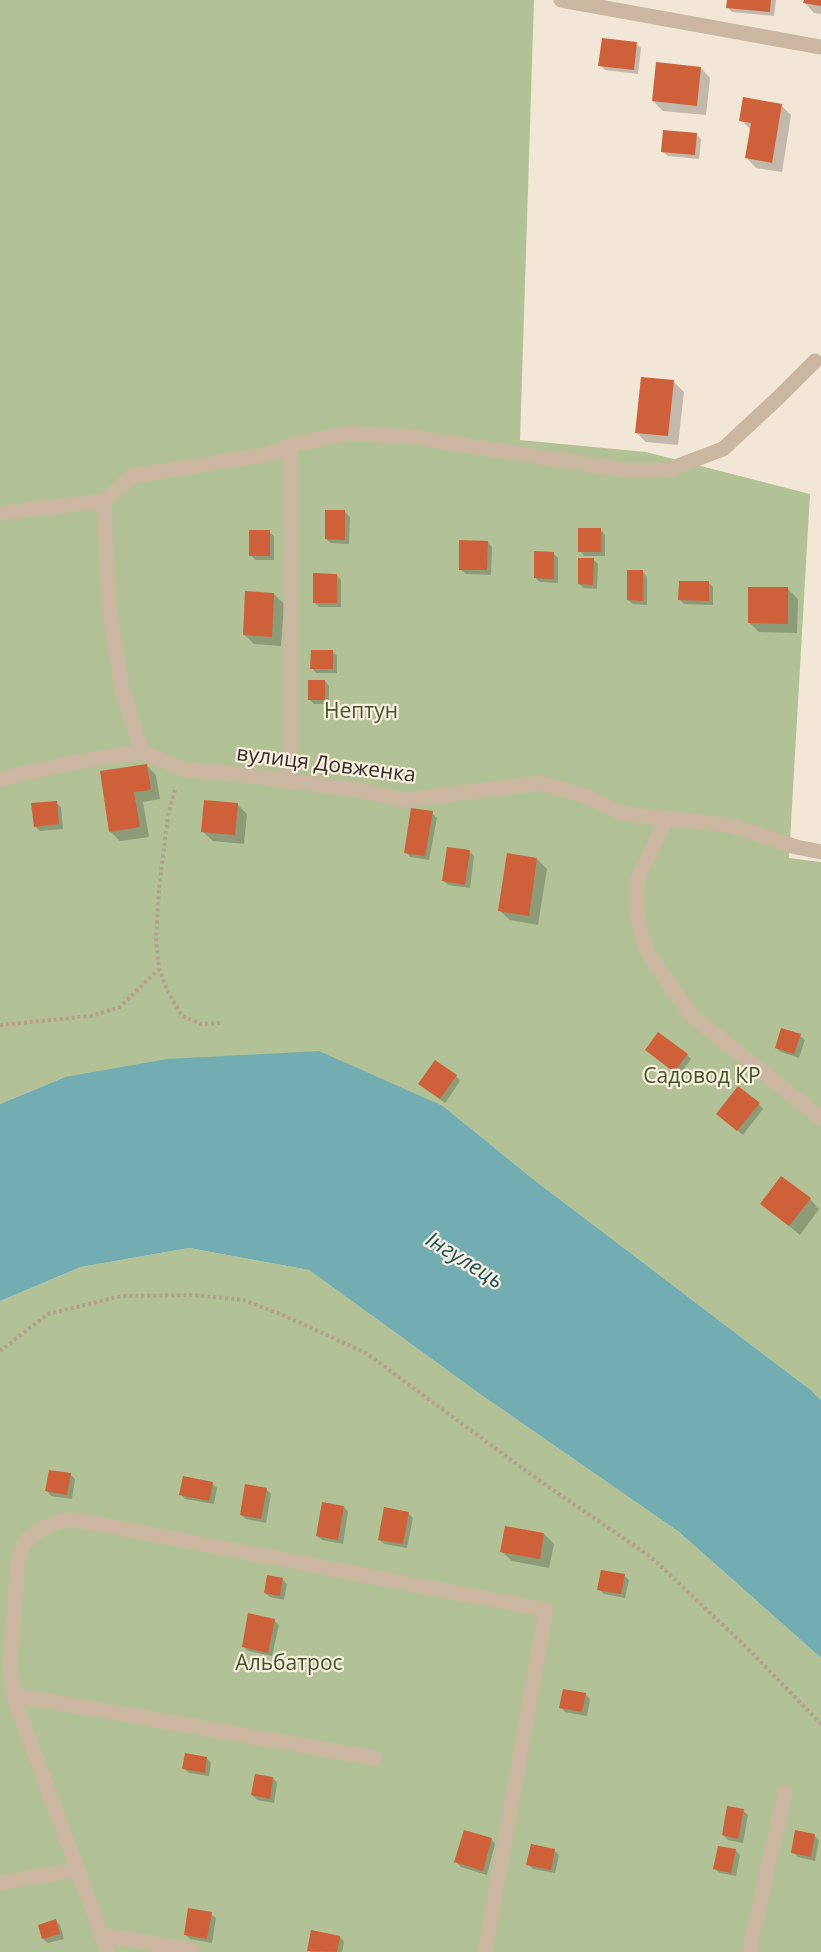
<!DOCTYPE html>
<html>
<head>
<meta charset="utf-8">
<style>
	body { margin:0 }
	canvas { display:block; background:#f2e6d6 }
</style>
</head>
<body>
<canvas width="821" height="1952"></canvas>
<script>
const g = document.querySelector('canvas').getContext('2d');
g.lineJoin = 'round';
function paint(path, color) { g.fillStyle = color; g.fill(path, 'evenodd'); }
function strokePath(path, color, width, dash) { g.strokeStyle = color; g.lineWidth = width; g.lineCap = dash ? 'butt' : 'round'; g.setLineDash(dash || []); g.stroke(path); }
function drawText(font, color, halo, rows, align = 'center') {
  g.font = font + ' "Open Sans",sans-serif'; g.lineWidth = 4.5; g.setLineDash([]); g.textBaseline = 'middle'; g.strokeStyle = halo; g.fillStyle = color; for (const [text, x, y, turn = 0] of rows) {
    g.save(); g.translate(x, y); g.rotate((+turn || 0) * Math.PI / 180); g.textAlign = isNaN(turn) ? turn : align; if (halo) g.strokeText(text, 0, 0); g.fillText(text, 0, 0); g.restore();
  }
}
paint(new Path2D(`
	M0,0H534L520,440L646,452L810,494L789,858L821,862V1400L812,1391L533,1179L443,1106L65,1077L0,1104Z
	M189,1248L309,1270L480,1394L679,1532L821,1658V1952H0V1301L81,1267Z`), '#b2c296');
paint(new Path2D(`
	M319,1051L443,1106L533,1179L812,1391L821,1400V1658L679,1532L480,1394L309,1270L189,1248L81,1267L0,1301V1104L65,1077L167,1059Z`), '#74adb1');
paint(new Path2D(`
	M728,0H776L774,16L732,12L727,7Z
	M805,0H821V14L814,13L805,3Z
	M636,44L641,48L638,74L605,70L600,65Z
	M701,68L710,78L706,115L663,111L653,101Z
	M781,105L791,115L782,172L756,168L747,158L751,130L741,120Z
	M696,134L701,139L699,159L668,156L663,152Z
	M642,379L674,382L684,392L678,445L646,442L636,432Z
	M345,512L350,517L349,544L331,543L326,539Z
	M601,530L605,535V556H584L580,551Z
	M269,532L274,536V560H255L251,555Z
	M487,542L492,547L491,575L466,574L461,570Z
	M553,553L558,558V583L540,582L535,578Z
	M593,559L598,564L597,589L584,588L579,584Z
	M643,572L647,577V605L633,604L628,600Z
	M337,575L341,580V607H319L314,602Z
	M709,583L713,587V605L684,604L680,600Z
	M788,589L798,599L797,633L759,632L749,622Z
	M274,594L284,604L281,646L254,644L244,634Z
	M333,652L337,656V673H316L312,668Z
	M325,681L329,686V704H314L310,700Z
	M146,765L156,775L160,799L143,802L149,837L120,841L110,831Z
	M56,803L61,807L63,829L40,831L35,826Z
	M237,804L247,814L244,844L213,841L203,832Z
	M432,813L437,818L429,860L410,857L406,852Z
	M470,852L474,856L470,888L448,885L443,880Z
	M537,859L547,869L538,925L510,920L500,911Z
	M800,1036L805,1040L799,1058L781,1052L776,1048Z
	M651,1054L687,1055L691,1059L679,1076Z
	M456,1076L460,1081L445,1103L425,1088Z
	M759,1104L763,1109L743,1135L722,1118Z
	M810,1199L819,1209L800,1235L762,1204Z
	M70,1474L75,1479L72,1499L51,1496L47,1491Z
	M212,1483L217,1488L214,1504L185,1499L181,1495Z
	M266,1489L271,1494L266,1523L246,1519L241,1515Z
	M344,1507L348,1512L343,1544L322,1540L317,1536Z
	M408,1513L413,1518L407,1548L384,1544L380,1540Z
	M544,1534L554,1544L549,1568L512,1561L502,1552Z
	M624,1575L629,1580L625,1598L604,1594L599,1589Z
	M282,1579L287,1584L284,1600L270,1597L265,1593Z
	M274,1620L279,1625L272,1656L248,1651L243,1646Z
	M585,1694L590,1699L587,1716L565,1712L561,1707Z
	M207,1758L211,1763L209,1776L189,1773L184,1768Z
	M273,1778L277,1783L274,1803L257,1800L252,1795Z
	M743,1811L748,1815L743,1843L728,1840L723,1835Z
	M814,1835L819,1840L815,1861L798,1857L793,1852Z
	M491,1839L495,1844L487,1875L461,1867L456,1862Z
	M554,1850L559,1855L555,1873L533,1869L528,1864Z
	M735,1850L740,1855L736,1876L720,1873L715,1869Z
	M211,1914L216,1918L212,1943L190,1939L185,1934Z
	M56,1921L60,1925L64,1939L48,1943L43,1939Z
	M340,1937L344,1942L342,1952H311L309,1950Z`), '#0003');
paint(new Path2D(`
	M727,0H771L770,12L726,8Z
	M804,0H821V6L803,3Z
	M602,38L637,42L634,70L598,66Z
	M656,62L701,67L697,106L652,101Z
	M743,97L782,104L772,163L745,158L751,123L739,121Z
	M663,130L697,133L695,155L661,152Z
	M641,377L674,380L668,436L635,433Z
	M325,510H345V540L325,539Z
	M578,528H601V552H578Z
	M249,530H270V556H249Z
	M459,540L488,541L487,570H459Z
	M534,551L554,552V579L534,578Z
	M578,558H594L593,585L578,584Z
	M627,570H643V601L627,600Z
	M313,573L337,574V603H313Z
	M679,581H709V601L678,600Z
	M748,587H788V624L748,623Z
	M245,591L274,593L272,637L243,635Z
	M311,650H333V669H310Z
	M308,680H325V700H308Z
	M147,764L151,790L134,792L140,827L109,832L100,771Z
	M204,800L238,803L235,835L201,832Z
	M57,801L59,824L34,827L31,803Z
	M411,808L433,811L425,856L404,853Z
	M447,847L470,850L465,885L442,881Z
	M507,853L537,858L529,916L498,911Z
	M781,1028L801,1034L794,1054L775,1048Z
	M658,1032L688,1054L674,1072L645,1050Z
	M435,1060L457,1075L440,1099L418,1084Z
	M738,1086L760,1103L737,1131L716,1114Z
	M781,1176L811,1198L789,1226L760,1204Z
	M49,1470L71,1473L67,1495L45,1491Z
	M183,1476L213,1482L209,1501L179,1495Z
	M245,1484L267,1488L261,1519L240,1515Z
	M322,1502L344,1506L338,1540L316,1536Z
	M384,1507L409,1512L403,1544L378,1540Z
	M505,1526L544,1533L540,1559L500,1552Z
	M601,1570L625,1574L621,1594L597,1590Z
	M267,1575L283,1578L280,1596L264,1593Z
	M248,1613L275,1619L268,1653L242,1647Z
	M563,1689L586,1693L582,1712L559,1708Z
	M185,1753L207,1757L205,1773L182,1769Z
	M255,1774L273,1777L270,1799L251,1795Z
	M727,1806L744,1809L738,1839L722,1835Z
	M464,1830L492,1838L483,1871L454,1862Z
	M795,1830L815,1834L811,1857L791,1853Z
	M531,1844L555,1849L551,1870L526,1865Z
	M718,1846L736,1849L731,1873L713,1869Z
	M188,1908L212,1912L207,1939L184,1935Z
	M56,1919L60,1934L42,1939L38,1925Z
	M311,1930L340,1936L337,1952L307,1951Z`), '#ce6139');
strokePath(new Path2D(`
	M175,790L168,815L159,889L156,938L159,969L168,992L182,1016L201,1024L220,1023
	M0,1025L91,1016L120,1007L159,969
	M0,1351L48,1314L122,1296L192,1295L244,1300L285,1316L366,1353L537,1479L651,1557L747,1648L821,1724`), '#b69f8c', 4, [3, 3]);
strokePath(new Path2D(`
	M104,501L132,476L271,454L291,445L349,433L412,437L625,470H667L723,449L779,397L815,361
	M0,513L104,501L109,606L122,689L142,752
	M291,782V445
	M666,819L637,881V915L647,952L692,1016L821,1118
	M13,1695L375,1758
	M0,1883L77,1870
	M101,1935L192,1950
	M108,1952L13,1695L10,1662L18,1562L24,1542L44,1527L65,1520L82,1521L546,1610L485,1952
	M749,1952L785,1792`), '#cbb6a2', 15);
strokePath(new Path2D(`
	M561,0L821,47
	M0,779L81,761L142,752L182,769L245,775L358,790L404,800L541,783L586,796L623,814L729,825L796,847L821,852`), '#cbb6a2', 15);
drawText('21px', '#435427', '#faf0e2', [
	["Нептун",361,712],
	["Садовод КР",702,1077],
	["Альбатрос",289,1664]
]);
drawText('21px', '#352a25', '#faf0e2', [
	["вулиця Довженка",326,765,7]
]);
drawText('italic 22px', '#185258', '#faf0e2', [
	["Інгулець",464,1261,32]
]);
</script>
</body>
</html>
